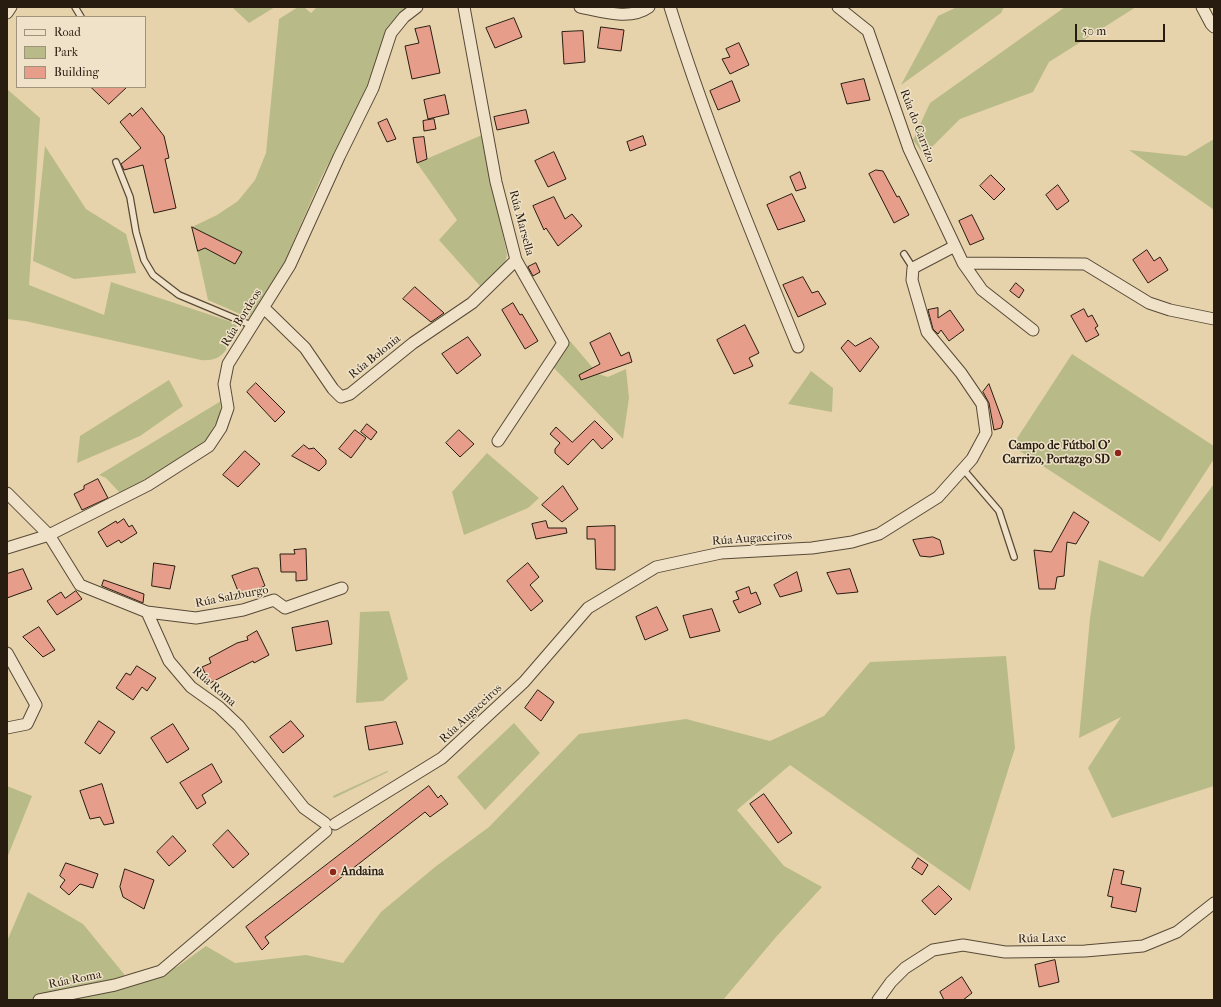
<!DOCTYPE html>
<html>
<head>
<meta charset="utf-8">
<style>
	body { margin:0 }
	#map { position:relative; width:1221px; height:1007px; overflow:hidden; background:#e7d3ab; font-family:"IM FELL French Canon",serif }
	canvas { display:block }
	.frame { position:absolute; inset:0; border:8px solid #281c10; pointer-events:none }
	.legend { position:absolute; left:16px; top:16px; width:130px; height:72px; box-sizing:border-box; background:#efe2c8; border:1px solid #9f937e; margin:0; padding:5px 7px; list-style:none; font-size:12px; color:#281c10 }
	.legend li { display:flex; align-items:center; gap:8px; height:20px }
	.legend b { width:20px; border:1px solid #9f937e }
	.scale { position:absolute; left:1075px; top:24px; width:90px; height:18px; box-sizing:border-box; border:2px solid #281c10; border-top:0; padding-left:5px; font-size:12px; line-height:14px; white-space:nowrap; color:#281c10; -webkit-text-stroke:3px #efe2c8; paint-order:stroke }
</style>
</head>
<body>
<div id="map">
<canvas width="1221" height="1007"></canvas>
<div class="frame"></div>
<ul class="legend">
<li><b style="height:5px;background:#efe2c8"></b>Road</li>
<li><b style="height:11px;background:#b8bb87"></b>Park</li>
<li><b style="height:11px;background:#e69d8a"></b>Building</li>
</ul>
<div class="scale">50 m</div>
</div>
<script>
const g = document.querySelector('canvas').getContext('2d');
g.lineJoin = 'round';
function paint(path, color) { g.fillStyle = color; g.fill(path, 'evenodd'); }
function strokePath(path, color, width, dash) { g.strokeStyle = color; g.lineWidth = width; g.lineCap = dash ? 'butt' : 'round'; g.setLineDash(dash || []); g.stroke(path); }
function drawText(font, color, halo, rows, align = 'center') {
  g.font = font + ' "IM FELL French Canon",serif'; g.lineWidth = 3; g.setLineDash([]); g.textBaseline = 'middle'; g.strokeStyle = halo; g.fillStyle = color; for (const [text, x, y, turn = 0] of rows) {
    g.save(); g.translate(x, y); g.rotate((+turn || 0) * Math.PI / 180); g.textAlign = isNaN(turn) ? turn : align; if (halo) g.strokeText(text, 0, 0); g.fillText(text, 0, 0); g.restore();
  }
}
paint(new Path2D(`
	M232,7H275L249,23Z
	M298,7H304L311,13L317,7H409L399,14L385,35L362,99L321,178L281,270L249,318L208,300L192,227L217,215L238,201L255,180L266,153L279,19Z
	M957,7H1004L1001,13L901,85L938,16Z
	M1065,7H1136L1049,62L1033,92L960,119L924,155L913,140L930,103Z
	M7,89L40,118L29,285L104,315L111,282L235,323L238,329C227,347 225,362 201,360L25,321L7,319Z
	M482,135L507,254L505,264L481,287L439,240L457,220L417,163Z
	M1214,139V210L1129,150L1186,156Z
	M45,146L86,209L126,234L136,273L74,279L33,261Z
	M570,341L598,374L608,377L626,369L629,398L623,439L553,367Z
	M1072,354L1214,446V459L1160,542L1012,446Z
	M811,371L833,388L832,412L788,404Z
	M169,380L183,406L140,436L77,463L80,436Z
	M221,401L220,415L206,442L121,494L106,478L99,475Z
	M487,453L539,498L528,508L464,535L452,492Z
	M1214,484V786L1112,818L1088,768L1121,717L1079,738L1090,618L1099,560L1143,577Z
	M389,611L408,679L383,701L356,703L360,612Z
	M1006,656L1015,748L970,891L790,765L737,810L784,866L822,887L776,937L723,1000H7V941L28,892L83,924L124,974V978L177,967L206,946L235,963L306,955L343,963L381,912L435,867L489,827L579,734L686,719L770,741L824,716L870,662Z
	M514,723L540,753L485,810L457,777Z
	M387,771L388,772L334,798L333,796Z
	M7,786L32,796L7,858Z`), '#b8bb87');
const building = new Path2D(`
	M514,18L522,37L495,48L486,28Z
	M430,26L440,73L412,79L405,46L419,43L415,29Z
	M601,27L624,30L621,51L598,48Z
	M583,31L585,62L564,64L562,32Z
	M739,43L749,65L730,74L722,59L730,57L726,49Z
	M864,79L870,100L847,104L841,84Z
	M732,81L740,101L718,110L710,91Z
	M91,87H127L109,104Z
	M445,95L449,114L428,119L424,100Z
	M142,108L164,136L169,158L165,159L176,208L154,213L143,165L124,170L121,164L141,148L120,122L130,113L132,116Z
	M526,110L529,123L497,130L494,117Z
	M387,119L396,139L387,142L378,123Z
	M434,119L436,129L424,131L423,121Z
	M643,136L646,145L630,151L627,142Z
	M424,137L427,159L417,163L413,138Z
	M554,152L566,179L548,187L535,161Z
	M876,170L883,171L897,197L899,196L909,215L894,223L869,174Z
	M800,172L806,188L796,191L790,177Z
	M991,175L1005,189L994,200L980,186Z
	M1058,185L1069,201L1057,210L1046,195Z
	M792,194L805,221L778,230L767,205Z
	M554,197L565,219L572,214L582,226L558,246L546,228L544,230L533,206Z
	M972,215L984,239L970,245L959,221Z
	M192,227L242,252L235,264L205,248L198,251Z
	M1147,250L1154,261L1160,257L1168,270L1148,283L1133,260Z
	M536,263L540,272L533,276L528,267Z
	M803,277L812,293L818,291L826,304L798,317L783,285Z
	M1016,283L1024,290L1019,298L1010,291Z
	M415,287L444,313L431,322L403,299Z
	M513,303L520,315L522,314L538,341L525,349L502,310Z
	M938,308V318L950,310L964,330L949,341L941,330L938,334L933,329L928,310Z
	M1084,309L1088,317L1092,315L1098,326L1095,328L1099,335L1086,342L1071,316Z
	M745,325L759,353L749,358L753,366L734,374L717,340Z
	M610,333L621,356L629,352L632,362L581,380L579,375L600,364L590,343Z
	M468,337L481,355L457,374L442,354Z
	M871,338L879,347L860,372L841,348L848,340L855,346Z
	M256,383L285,412L275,422L247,392Z
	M989,384L1003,422L1001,428L994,430L989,403L983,392Z
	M595,421L613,439L602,449L593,439L568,465L555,453V449L560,443L550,434L556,427L572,442Z
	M367,424L377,432L371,440L361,432Z
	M355,430L366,438L351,458L339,449Z
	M459,430L474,444L460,457L446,443Z
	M304,445L309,449L314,448L326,460V464L319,471L292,456Z
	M245,451L260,464L238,487L223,475Z
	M98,479L108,498L82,510L74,494L84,489V486Z
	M563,486L578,509L562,522L542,505Z
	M1074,512L1089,522L1076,544L1067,542L1064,576L1057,577L1055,589H1039L1034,550L1051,552Z
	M124,519L129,527L132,525L137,533L121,543L119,540L107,547L98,532L116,521L117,523Z
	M546,521L548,528H566L567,533L536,539L532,524Z
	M615,526V570L596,569L595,539H587V527Z
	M933,537L940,540L944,554L930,557L920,556L913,540Z
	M306,549L307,580L296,581V572H281L280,554H295L294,550Z
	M154,563L175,566L170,589L152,586Z
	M528,563L539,577L530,585L543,601L531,611L507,581Z
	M254,568H258L265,586L240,596L232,576Z
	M23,569L32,589L7,598V574Z
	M850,569L858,592L837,594L827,573Z
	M797,572L802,591L780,597L774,585Z
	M104,580L144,594L143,603L102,586Z
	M749,587L751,594L756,592L761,604L739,613L733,601L739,599L736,592Z
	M76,591L82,599L57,615L47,601L61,592L65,598Z
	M657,607L668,630L645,640L636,617Z
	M712,609L720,631L690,638L683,616Z
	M328,621L332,644L296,651L292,628Z
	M39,627L55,650L43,657L23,637Z
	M257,631L269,655L254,663L253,661L210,683L202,667L211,663L209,658L237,643L248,640L247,637Z
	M137,666L156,678L147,691L142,687L133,700L116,688L126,673L130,675Z
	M538,690L554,702L541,721L525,708Z
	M99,721L115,732L100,754L85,743Z
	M291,721L304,736L283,753L270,737Z
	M396,722L403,744L369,750L365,727Z
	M173,724L189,749L167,763L151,738Z
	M212,764L222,782L202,795L206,803L197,809L180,783Z
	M102,784L114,823L104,825L100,817L90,819L80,791Z
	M429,786L438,798L441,795L448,804L430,817L425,812L265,937L269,943L262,950L246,927Z
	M764,794L792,833L778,843L750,804Z
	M228,830L249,854L233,868L213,845Z
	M173,836L186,851L169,866L157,852Z
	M918,858L928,865L922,875L912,868Z
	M66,863L98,874L93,888L80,884L69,895L60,887L65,880L60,876Z
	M125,869L154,880L144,909L123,897L120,887Z
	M1114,869L1124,871L1121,884L1141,888L1136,912L1111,907L1113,897L1108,896Z
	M939,886L952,899L935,915L922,901Z
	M1055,960L1059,982L1039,987L1035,965Z
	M962,977L972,993L963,1000H944L940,992Z`);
paint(building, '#e69d8a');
strokePath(building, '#281c10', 1);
const service = new Path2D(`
	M75,7L81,17
	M116,162L130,197L136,232L144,260L153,275L179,295L253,326
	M904,254L913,268
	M963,469L999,511L1014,557`);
const minor = new Path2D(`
	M464,7L496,182L516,260L563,343L498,441
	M580,7C601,11 630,21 649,7
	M670,7C706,123 752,235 798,347
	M838,7L868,31L909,149L963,263L982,290L1033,330
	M1202,7L1211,24L1214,27
	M7,13L11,7
	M963,263L1085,264L1149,303L1170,310L1214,319
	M264,308L305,348L333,389L341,397L350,394L413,343L472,303L516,260
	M7,493L49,535L80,585L147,612L169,661L191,687L219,707L239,726L304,808L325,823
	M7,548L49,535L148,485L209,446L221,428L228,408L224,384L228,364L290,265L339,157L373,88L391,33L404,17L417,7
	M147,612L196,618L243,610L274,600L285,608L342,588
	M7,653L36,705L27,724L7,728
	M335,824L442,758L524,682L588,608L656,567L721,553L812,548L852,542L879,534L938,497L972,459L986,433L982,404L961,373L927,332L912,280L913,268L955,246
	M39,1000L115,985L161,971L326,831
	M878,1000L891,982L905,968L933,950L963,945L1005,952L1085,951L1143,946L1177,932L1214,903`);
strokePath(service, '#584a37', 8);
strokePath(minor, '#584a37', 13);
strokePath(service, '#efe2c8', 5.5);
strokePath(minor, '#efe2c8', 11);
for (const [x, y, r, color] of [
	[1118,453,4,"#8f2418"],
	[333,872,4,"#8f2418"]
]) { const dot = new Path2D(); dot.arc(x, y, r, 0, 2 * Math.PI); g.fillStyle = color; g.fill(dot); strokePath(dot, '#efe2c8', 1.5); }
drawText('12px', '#281c10', '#efe2c8', [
	["Rúa do Carrizo",917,126,69],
	["Rúa Marsella",521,223,75],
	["Rúa Bordeos",242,318,-58],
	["Rúa Bolonia",375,357,-39],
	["Rúa Augaceiros",752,539,-4],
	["Rúa Salzburgo",232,597,-11],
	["Rúa Roma",214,687,41],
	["Rúa Augaceiros",471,714,-43],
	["Rúa Laxe",1042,939,-1],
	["Rúa Roma",75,980,-11]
]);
drawText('bold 12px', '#281c10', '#efe2c8', [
	["Campo de Fútbol O'",1110,446],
	["Carrizo, Portazgo SD",1110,460],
	["Andaina",341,872,"left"]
], 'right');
</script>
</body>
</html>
